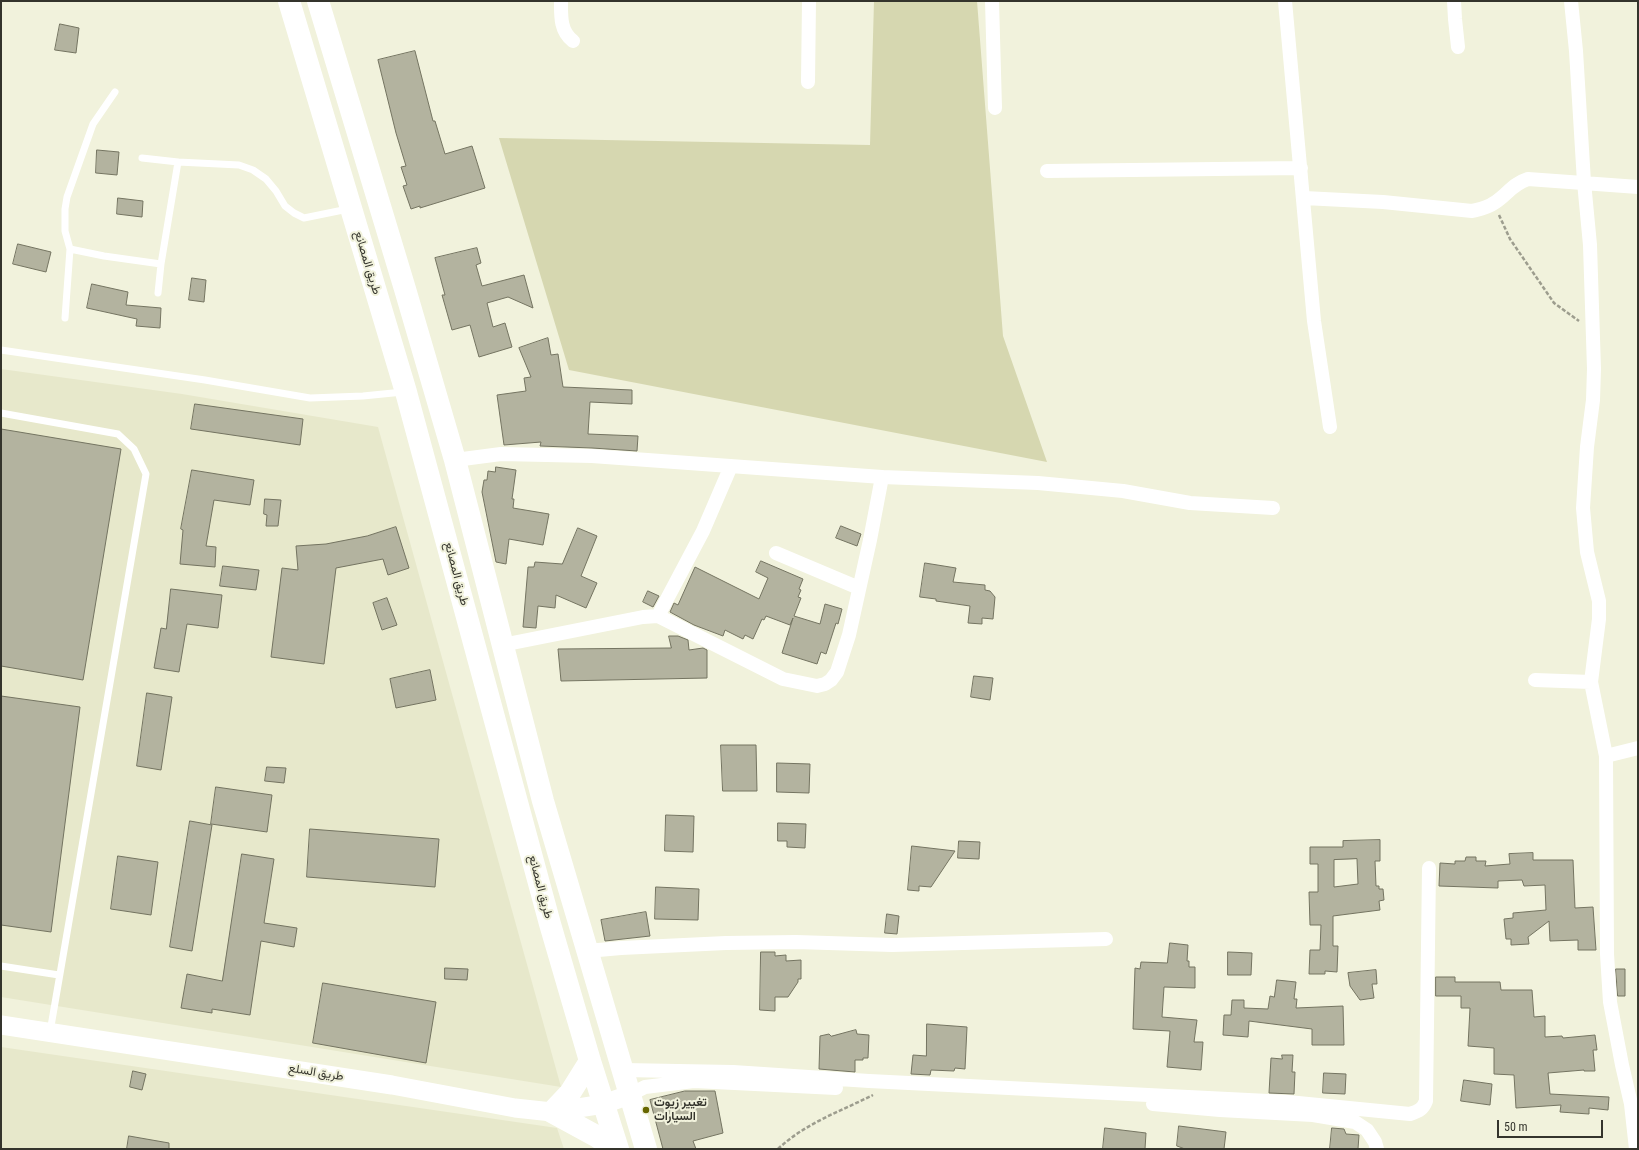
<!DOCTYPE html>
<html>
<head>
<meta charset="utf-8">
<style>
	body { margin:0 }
	#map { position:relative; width:1639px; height:1150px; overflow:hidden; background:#f1f2dc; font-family:"Roboto Condensed",sans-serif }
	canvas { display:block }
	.frame { position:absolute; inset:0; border:2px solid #34342c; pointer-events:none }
	.scale { position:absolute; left:1497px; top:1120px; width:106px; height:18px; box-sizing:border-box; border:2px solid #34342c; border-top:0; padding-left:5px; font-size:12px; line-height:14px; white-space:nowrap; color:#34342c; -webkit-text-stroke:3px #f1f2dc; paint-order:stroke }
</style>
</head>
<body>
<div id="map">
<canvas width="1639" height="1150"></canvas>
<div class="frame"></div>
<div class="scale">50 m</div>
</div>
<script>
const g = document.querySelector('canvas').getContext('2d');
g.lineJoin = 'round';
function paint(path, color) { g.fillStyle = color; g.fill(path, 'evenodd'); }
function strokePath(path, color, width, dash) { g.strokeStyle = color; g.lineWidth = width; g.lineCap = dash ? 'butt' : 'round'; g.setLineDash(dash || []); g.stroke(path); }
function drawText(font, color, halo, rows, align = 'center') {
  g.font = font + ' "Roboto Condensed",Vazirmatn,sans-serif'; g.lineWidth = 4; g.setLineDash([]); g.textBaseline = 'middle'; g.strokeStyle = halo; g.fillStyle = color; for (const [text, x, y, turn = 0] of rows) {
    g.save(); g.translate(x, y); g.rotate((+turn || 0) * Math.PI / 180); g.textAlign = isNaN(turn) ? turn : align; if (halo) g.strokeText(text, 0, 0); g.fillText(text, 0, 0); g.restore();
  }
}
paint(new Path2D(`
	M1,369L182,394L378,427L561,1087L1,997Z
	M1,1047L557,1128L564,1149H1Z`), '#e7e8cb');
paint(new Path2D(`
	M874,1H977L1003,336L1047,462L569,370L499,138L870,145Z`), '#d6d7b0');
const building = new Path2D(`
	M60,24L79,28L76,53L55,50Z
	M415,51L433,121H435L445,154L472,146L485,188L420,208V206L411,209L403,186L407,185L401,167L406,166L396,133L378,60Z
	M97,150L119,152L117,175L96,173Z
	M118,198L143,201L142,217L117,214Z
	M18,244L51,252L46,272L13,264Z
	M477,248L481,263L476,265L482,286L524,275L533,308L508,297L487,303L493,327L505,323L512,347L479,357L470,325L452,330L442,295H445L435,258Z
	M192,278L206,280L204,302L189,300Z
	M92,284L128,292L126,305L161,308L160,328L136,326L137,319L87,308Z
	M548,338L551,355L558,354L563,387L632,390V404L590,402L588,434L638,436L637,451L592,448L540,446L541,442L504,445L497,395L526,391L524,378L531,377L519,348Z
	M195,404L303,419L300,445L191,429Z
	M1,429L121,449L83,680L1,666Z
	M496,467L516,470L512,499H514L513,508L549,514L543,545L509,539L506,564L496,562L482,492L484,480H487L488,471L495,472Z
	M192,470L254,480L250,505L214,500L206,546L216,547L215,567L180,564L183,530L181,529Z
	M265,499L281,500L278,526H266L267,515L264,514Z
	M841,526L861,534L857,546L836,538Z
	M396,527L409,568L388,575L383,559L336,568L324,664L271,657L282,568L298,570L296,546L326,544L367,536Z
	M578,528L597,536L581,576L597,583L586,608L556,595L555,608L538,606L536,628L523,627L528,567H534L535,562L562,564Z
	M761,561L803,579L799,589L801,590L798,597L801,598L794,616L820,624L825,604L842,609L838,624L836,623L826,654L821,652L817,664L782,653L793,618L790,625L766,616L764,620L762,619L753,639L745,635L743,639L725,630L723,636L694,625L670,612L674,603L678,605L695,567L759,599L768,578L756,572Z
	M925,563L956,568L953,582L985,585V590L990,591L995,597L993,619L982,618V624L968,623L970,606L936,601V599L920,597Z
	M223,566L259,570L256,590L220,586Z
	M171,589L222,595L218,628L187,624L179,672L154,668L161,628L166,629Z
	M648,591L659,596L653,607L643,602Z
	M387,598L397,625L382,630L373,603Z
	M669,636H678L688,640L689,650L703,648L707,650V678L561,681L558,649L671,648Z
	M430,670L436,700L396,708L390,679Z
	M974,676L993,678L990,700L971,697Z
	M147,693L172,697L161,770L137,766Z
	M1,696L80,707L51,932L1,925Z
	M721,745H756L757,791H723Z
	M777,763L810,764L809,793L777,792Z
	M267,767L286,768L284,783L265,781Z
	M216,787L272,795L267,832L211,824Z
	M666,815L694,816L693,852L665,851Z
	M190,821L212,825L192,951L170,947Z
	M778,823L806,824L805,848L787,847V841H778Z
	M310,829L439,839L435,887L307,877Z
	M1380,840V861H1375L1376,886H1379V889H1383L1384,900L1379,901L1380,910L1333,916V946H1338L1337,972L1325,971V974H1309L1310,950H1320L1321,925H1310L1309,892H1318V864H1310V847H1343V841ZM1357,859L1358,884L1334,887V860Z
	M959,841L980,842L979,859L958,858Z
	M912,846L955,851L931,887L919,886V891L908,890Z
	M1533,853V860H1573L1575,908L1593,907L1596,950H1578V940L1550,941L1549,921L1528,937L1529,944L1511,945V939H1506L1504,919L1513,918V913L1546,910L1545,885L1524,886L1522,880L1498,881V888L1439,886L1440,863L1455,864V861H1465L1466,857H1476V861H1486L1485,866L1510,864L1509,854Z
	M242,854L274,859L264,923L297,928L294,947L261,941L250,1015L212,1009V1013L181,1008L187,974L222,981Z
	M118,856L158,862L151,915L111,909Z
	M656,887L699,889L698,920L655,919Z
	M646,912L650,936L605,941L601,920Z
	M887,914L899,916L897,934L885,933Z
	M1170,943L1188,945L1187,961H1189V967H1195V988L1164,987L1162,1017L1197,1020L1194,1042H1203L1201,1070L1167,1067L1170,1031L1133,1029L1135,968L1140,969L1141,962L1167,963Z
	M761,952H775V956L786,955V961L801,960V979H798V982L788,997H775V1011L760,1010Z
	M1228,952L1252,953L1251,975H1228Z
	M445,968L468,969L467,980L445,979Z
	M1616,969H1625V996H1618Z
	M1376,970L1377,984H1372L1374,998L1360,1000L1350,986L1348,973Z
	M1436,977H1455V982H1500L1501,990H1532L1534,1017L1545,1016V1037L1562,1036L1563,1038L1595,1035L1597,1050H1593L1595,1071H1584V1070L1548,1073L1550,1094L1609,1097L1608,1110L1589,1108V1114L1560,1112L1561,1105L1516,1108L1514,1075L1494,1074V1048L1468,1046L1470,1008H1461V996H1436Z
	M1277,980L1296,982L1294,999H1297L1296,1008L1343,1006L1344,1045H1312V1029L1249,1021L1248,1037L1223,1035L1224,1015H1231L1232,1000H1244V1008L1268,1009L1270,996L1274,997Z
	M323,983L436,1002L426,1063L313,1043Z
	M927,1024L967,1027L965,1069L955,1068L954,1071L931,1070L930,1075L911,1074L913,1055L926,1056Z
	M856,1030L857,1034L869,1035L868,1058H863V1060H855V1072L819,1069L820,1036L829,1034L831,1036Z
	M1282,1055H1293L1292,1072H1295L1294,1094L1269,1093L1271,1058L1282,1059Z
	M133,1071L146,1074L142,1090L130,1087Z
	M1324,1073L1346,1074L1345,1094L1323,1093Z
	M1464,1080L1492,1084L1490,1105L1461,1101Z
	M685,1091H715L723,1133L693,1141L696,1149H663L650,1100Z
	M1179,1126L1226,1132L1224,1149H1185L1177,1146Z
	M1105,1128L1146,1133L1145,1149H1103Z
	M1332,1128L1344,1129L1346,1134L1359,1135L1358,1149H1330Z
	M129,1136L169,1143V1149H127Z`);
paint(building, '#b3b39f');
strokePath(building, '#747461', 1);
strokePath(new Path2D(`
	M1499,215L1510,239L1554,303L1579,321
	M778,1149C804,1124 841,1111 873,1095`), '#9d9d8e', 2.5, [4, 2]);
strokePath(new Path2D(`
	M142,158L178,162L239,165L253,170L266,179L276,191L285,206L294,213L304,218L348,209
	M70,249L104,256L161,264
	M158,293L161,264L178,162
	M65,318L70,249L65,231V209L67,197L93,124L115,92
	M1,350L205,380L310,398L363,396L403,392
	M1,413L118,434L134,449L146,474L50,1032
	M1,966L59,975`), '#fff', 7);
strokePath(new Path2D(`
	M561,1C561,16 560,31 573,41
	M992,1L995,108
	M1285,1L1314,321L1330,427
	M1454,1L1455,19L1458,47
	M1571,1L1576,51L1584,182L1590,245L1594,369L1593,400L1587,447L1583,508L1587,552L1599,601V619L1591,682L1606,756L1607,954L1610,1002L1622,1065L1631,1104L1636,1149
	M808,82L809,1
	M1047,171L1301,168
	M1304,198L1383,202L1472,211C1480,209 1487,208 1494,203C1507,195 1512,184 1528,179L1638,187
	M455,460L501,454L592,456L882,477L1038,483L1123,491L1190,503L1273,508
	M776,553L859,588
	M658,616L783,679L817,686L825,684L831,680L837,672L849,635L870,540L882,477
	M502,645L643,617L658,616L703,531L731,466
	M1535,680L1591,682
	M1606,756L1638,748
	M587,951L621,948L726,943L796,942L892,945L1106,939
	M623,1070L733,1072L869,1081L1288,1102L1410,1114C1419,1111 1423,1109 1426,1101L1429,868
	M629,1095L645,1087L694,1081L836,1088
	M1153,1104L1220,1110L1313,1115L1355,1122L1367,1130L1375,1142L1377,1149`), '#fff', 14);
strokePath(new Path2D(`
	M1,1025L392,1085L515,1108L552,1112L604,1104L629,1095`), '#fff', 19);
strokePath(new Path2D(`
	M289,1L406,392L550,924L590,1061L618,1149
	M318,1L405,289L455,460L543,801L646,1149
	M590,1061L570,1093L552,1112L596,1136L615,1149`), '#fff', 22);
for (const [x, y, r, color] of [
	[646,1110,4,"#676600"]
]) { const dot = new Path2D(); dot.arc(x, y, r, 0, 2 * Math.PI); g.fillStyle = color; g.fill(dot); strokePath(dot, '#f1f2dc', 1.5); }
drawText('12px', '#34342c', '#f1f2dc', [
	["طريق المصانع",367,263,73],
	["طريق المصانع",456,574,75],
	["طريق المصانع",540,887,75],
	["طريق السلع",316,1073,9]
]);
drawText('bold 12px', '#34342c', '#f1f2dc', [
	["تغيير زيوت",654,1103],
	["السيارات",654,1117]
], 'left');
</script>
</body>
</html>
